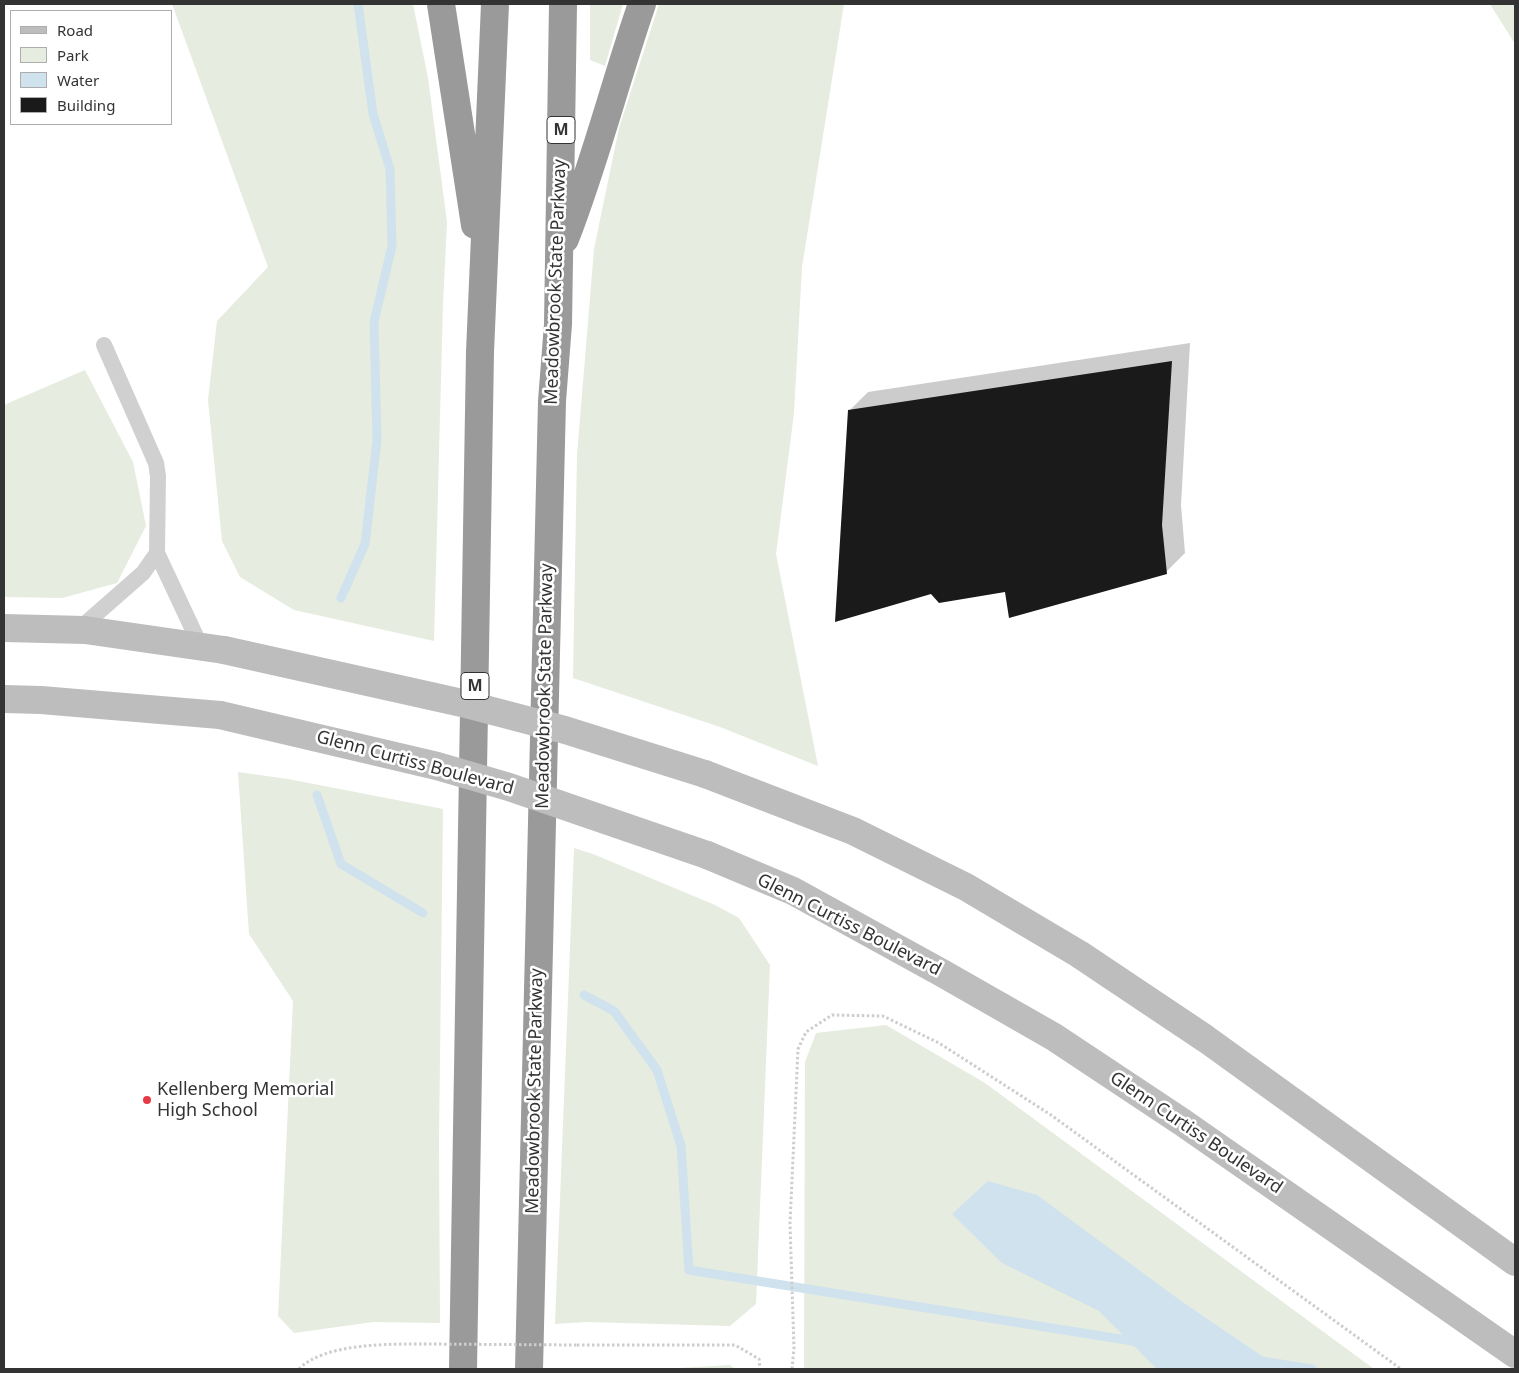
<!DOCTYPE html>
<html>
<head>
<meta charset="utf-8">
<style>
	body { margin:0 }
	#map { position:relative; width:1519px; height:1373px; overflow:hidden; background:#fff; font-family:"Noto Sans",sans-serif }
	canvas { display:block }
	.frame { position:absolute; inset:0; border:5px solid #333; pointer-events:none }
	.legend { position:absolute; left:10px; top:10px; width:162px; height:115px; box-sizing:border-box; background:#fff; border:1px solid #adadad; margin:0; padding:6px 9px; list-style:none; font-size:15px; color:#333 }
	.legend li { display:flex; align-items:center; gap:10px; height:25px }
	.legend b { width:25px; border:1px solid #adadad }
</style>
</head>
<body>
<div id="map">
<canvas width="1519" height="1373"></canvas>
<div class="frame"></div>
<ul class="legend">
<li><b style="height:6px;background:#bdbdbd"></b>Road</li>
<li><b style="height:14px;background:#e6ecdf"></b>Park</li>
<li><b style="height:14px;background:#cfe2ee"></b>Water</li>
<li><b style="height:14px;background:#1a1a1a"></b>Building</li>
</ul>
</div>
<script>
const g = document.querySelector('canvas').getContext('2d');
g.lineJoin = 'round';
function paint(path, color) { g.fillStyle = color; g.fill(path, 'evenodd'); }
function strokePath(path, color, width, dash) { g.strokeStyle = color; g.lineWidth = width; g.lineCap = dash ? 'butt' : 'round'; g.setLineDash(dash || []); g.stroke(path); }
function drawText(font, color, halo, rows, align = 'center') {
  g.font = font + ' "Noto Sans",sans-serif'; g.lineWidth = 5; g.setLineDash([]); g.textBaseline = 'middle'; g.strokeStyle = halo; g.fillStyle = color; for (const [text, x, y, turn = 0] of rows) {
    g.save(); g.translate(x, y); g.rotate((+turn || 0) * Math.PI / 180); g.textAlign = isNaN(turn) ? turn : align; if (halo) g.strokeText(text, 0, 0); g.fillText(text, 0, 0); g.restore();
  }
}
paint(new Path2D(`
	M172,4H413L428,78L447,222L443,303L434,641L294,610L240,577L222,541L208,400L217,321L268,267Z
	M590,4H623L605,66L590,60Z
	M659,4H844L802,267L794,413L776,554L818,766L720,727L573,678L577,455L594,249L619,128Z
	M1490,4H1515V44L1493,9Z
	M85,370L133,462L146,526L117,583L62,598L4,597V405Z
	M238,772L288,779L443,809L439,1140L440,1323L373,1322L294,1333L278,1316L293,1001L249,934Z
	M574,848L593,854L715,905L739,918L770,965L756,1304L730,1326L587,1322L555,1324Z
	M886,1025L985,1083L1374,1369H804L805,1062L816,1033Z
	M730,1365L735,1369H662Z`), '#e6ecdf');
paint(new Path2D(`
	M988,1181L1037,1195L1181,1301L1281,1369H1157L1099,1311L1002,1263L952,1214Z`), '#cfe2ee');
paint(new Path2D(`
	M1190,343L1181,505L1185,553L1166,572L1006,590L849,411L868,392Z`), '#0003');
strokePath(new Path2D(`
	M341,598L365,544L377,440L374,322L392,246L390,169L373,114L358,4
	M317,795L341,864L423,913
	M584,995L614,1011L657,1070L681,1146L689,1270L1139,1342
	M1261,1361L1312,1369`), '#cfe2ee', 9);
paint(new Path2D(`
	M1172,361L1162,525L1167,574L1009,618L1005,592L939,603L931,594L835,622L848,410Z`), '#1a1a1a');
strokePath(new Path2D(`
	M577,1345H735L759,1359L760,1369
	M299,1369C324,1343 390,1344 424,1344
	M792,1369L794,1348L790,1224L798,1049L806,1032L832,1015L883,1016L939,1043L1051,1115L1401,1369`), '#cdcdcd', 3, [2.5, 2.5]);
strokePath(new Path2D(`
	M104,345L156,463L158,476L157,553
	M78,630L143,573L157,553L201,647`), '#d0d0d0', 16);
strokePath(new Path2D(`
	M4,628L85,630L224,650
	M4,699L41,700L220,715
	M705,774L853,831L966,887L1079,954L1206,1039L1515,1262
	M707,855L793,891L942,973L1054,1037L1182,1122L1515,1354`), '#bdbdbd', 28);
strokePath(new Path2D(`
	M441,4L475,225
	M565,239C595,162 615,82 642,4
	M463,1369L480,352L495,4
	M529,1369L552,401L558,324L563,4`), '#9a9a9a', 28);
strokePath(new Path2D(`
	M424,1344L577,1345`), '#cdcdcd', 3, [2.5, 2.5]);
strokePath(new Path2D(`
	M224,650L462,703L565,730L705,774
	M220,715L437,766L509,787L707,855`), '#bdbdbd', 28);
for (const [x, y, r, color] of [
	[147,1100,5,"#e63946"]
]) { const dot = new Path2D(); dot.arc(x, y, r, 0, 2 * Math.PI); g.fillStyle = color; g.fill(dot); strokePath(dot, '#fff', 2); }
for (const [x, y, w] of [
	[561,130,28],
	[475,686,28]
]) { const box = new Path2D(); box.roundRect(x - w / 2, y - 13.5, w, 27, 4); g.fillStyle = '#fff'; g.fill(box); strokePath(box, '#333', 1); }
drawText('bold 16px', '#333', null, [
	["M",561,130],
	["M",475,686]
]);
drawText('18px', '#333', '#fff', [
	["Meadowbrook State Parkway",556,282,-88],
	["Meadowbrook State Parkway",545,686,-89],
	["Glenn Curtiss Boulevard",415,763,15],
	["Glenn Curtiss Boulevard",849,925,27],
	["Meadowbrook State Parkway",535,1091,-89],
	["Glenn Curtiss Boulevard",1196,1133,34]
]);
drawText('18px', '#333', '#fff', [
	["Kellenberg Memorial",157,1090],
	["High School",157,1111]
], 'left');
</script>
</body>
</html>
